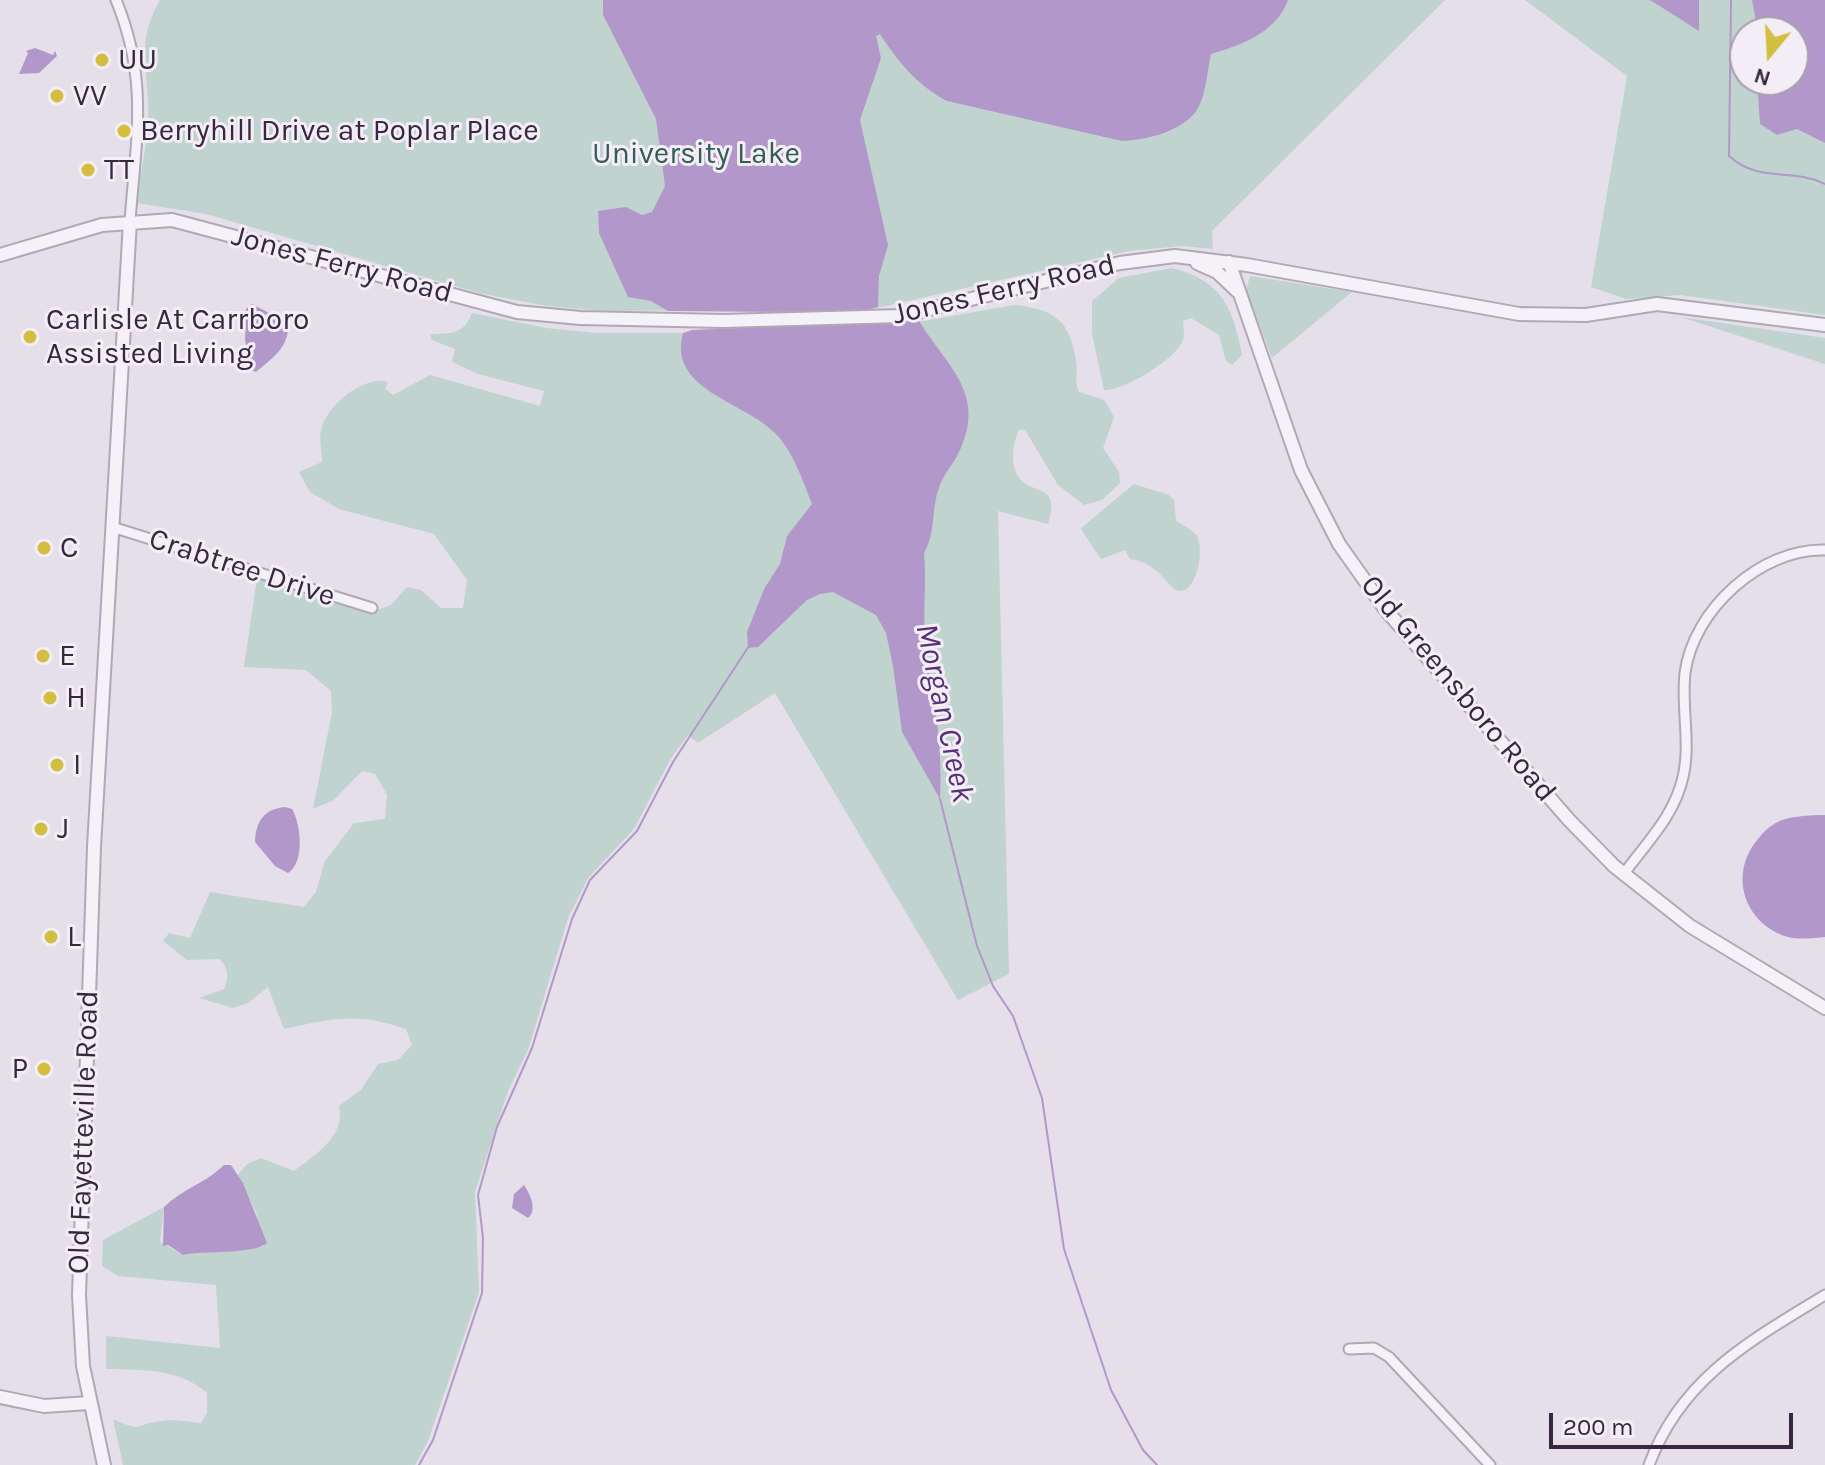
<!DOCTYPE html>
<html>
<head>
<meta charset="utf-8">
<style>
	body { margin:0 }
	#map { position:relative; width:1825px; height:1465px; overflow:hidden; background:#e5dfe9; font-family:Karla,sans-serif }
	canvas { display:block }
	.north { position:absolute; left:1729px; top:16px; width:80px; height:80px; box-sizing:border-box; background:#f3eef6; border:2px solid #a89ead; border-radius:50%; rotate:198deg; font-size:22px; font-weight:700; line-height:32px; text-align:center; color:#372740 }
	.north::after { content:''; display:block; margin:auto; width:28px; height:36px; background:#d3be3f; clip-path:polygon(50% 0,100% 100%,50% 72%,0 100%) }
	.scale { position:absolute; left:1549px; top:1413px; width:244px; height:36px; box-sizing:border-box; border:4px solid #372740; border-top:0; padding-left:10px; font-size:24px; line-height:28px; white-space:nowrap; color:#372740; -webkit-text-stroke:6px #f3eef6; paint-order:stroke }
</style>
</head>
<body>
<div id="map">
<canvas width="1825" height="1465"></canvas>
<div class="north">N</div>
<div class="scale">200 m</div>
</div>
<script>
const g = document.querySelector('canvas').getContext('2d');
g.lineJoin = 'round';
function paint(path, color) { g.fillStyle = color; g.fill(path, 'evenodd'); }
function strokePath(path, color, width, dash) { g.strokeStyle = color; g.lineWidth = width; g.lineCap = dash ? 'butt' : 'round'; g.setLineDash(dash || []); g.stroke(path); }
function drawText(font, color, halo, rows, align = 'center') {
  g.font = font + ' Karla,sans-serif'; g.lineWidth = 6; g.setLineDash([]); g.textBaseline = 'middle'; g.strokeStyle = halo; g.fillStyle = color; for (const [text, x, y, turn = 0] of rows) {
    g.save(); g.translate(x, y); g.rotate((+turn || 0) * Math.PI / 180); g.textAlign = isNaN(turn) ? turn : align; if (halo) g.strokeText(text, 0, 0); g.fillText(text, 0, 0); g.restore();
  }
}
paint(new Path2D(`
	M160,0H1445L1212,231L1213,249L1182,246L1129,251L877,308L604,311L547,306L479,293L206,214L137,203C139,176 147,149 148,122C151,74 133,46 160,0Z
	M1525,0H1825V315L1680,295L1626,299L1591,287L1627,76ZM1745,32H1793V80H1745Z
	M1172,268C1221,280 1233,307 1242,355L1232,365L1226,361L1219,335L1191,318L1183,321C1183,326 1185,335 1183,340C1176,359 1124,391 1104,390L1092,334V301L1119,278Z
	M1250,276L1352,292L1272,358L1246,290Z
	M1014,305C1054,309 1070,320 1076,361C1078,373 1074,382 1079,392L1104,400L1114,417L1103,448L1119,472L1120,483L1102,500L1084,505L1058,485L1025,430H1019C1011,448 1008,475 1029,486C1036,489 1047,491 1050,499C1053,507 1050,517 1048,524L998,511L1009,974L958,1000L775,693L698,743L688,735L670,760L634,829L588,878L568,918L528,1050L508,1091L475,1192L479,1292L428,1441L415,1465H123L113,1419C145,1434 135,1423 162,1421C174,1419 188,1422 201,1423L207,1413V1393C178,1368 143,1370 106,1369V1336L220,1348L216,1285L118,1276L102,1266L103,1240L164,1207L160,1242L183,1255L205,1250L264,1246L256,1212L238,1175L247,1164L261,1158L294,1171C315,1155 346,1136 339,1106L361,1090L378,1064L398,1060L412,1045L406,1029C359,1012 332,1018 284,1029L268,987L248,1003L233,1008L199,998L224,989C229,978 229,967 219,959L187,960L163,941L169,933L190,938L210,892L304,907L316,892L325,861L354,823L385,819L387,795L375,774L362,771L334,800L313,809L332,712L331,691L306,670L244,667L257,578L369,613L391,605L407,587L421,590L441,608H463L467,580L434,534L339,509L310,492L299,472L322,462C322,452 319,439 321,430C326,406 363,375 388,382L385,389L393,395L430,375L540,406L544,391L478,374L452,362L455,349L432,340L430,334C451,334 464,334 472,313L546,328L596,333H856Z
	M1681,317L1825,338V364Z
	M1134,484L1169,495L1174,500L1176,521C1183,525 1193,530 1197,536C1204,548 1198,591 1180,591C1169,592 1162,563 1130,559L1125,550L1101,559L1081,529L1086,524Z`), '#c0d3ce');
paint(new Path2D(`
	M603,0H1288C1276,33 1241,45 1211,54C1207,71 1206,102 1193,115C1176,133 1145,140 1122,141L947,101C917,85 898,62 880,34L876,36L881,58L860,120L888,245L879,276L878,307L862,312L828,313L832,325L918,319C945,365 987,392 960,450C954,464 943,474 939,488C931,509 936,533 924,553C927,584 922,615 926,646C934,696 943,747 940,799L902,732L893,666L886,633L876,615L833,592L820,594L807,600L758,647L748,648L747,632L764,589L780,564L787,536L812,504C803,481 793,451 775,433C745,402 667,390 683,333L692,330L781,326V312L668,311L651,301L628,297L599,233L598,211L626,207L642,215L652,212L665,186L656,119L603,15Z
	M1650,0H1699V31Z
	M1752,0H1825V143L1797,129L1777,135L1760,124L1757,80H1793V32H1758Z
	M35,48L53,55L55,51L57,56L39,73L19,74L28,53L26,51Z
	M252,304L275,316L288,329C287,349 270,360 256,372L251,370L245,340L246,309Z
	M285,807L292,809C301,824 305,863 288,873L275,866L255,842C256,821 264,809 285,807Z
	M1825,815V937C1814,938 1799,940 1788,937C1744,924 1728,874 1758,839C1764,831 1772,824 1782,820C1794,816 1812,815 1825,815Z
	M224,1165H231L243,1183L267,1243C252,1255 205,1250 183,1255L168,1245L163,1246L164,1207C182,1189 206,1183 224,1165Z
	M524,1185C530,1194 538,1210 528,1218L512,1208L514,1194Z`), '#b298ca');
strokePath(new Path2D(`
	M1731,0L1729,156C1760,184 1791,167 1825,184
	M940,799L977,946L993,986L1013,1016L1042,1098L1064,1249L1111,1390L1143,1450L1157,1465
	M419,1465L433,1440L482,1293L483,1238L478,1195L497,1127L532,1048L572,919L590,880L637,831L673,762L749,646`), '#b298ca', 2);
const minor = new Path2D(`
	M116,0C149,80 136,139 130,221
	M112,527L372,608
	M1623,875C1646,843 1674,817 1683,777C1691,743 1681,707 1685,673C1693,610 1761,548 1825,550
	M1349,1349L1374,1348L1389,1357L1490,1465
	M1649,1465C1681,1378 1750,1341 1825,1295`);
const tertiary = new Path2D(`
	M0,255L102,225L172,220L517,312L580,318L723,321L901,316L1120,263L1175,256L1247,265L1519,314L1586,315L1657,304L1825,325
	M1229,262L1301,470L1339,544L1385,609L1569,820L1614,866L1690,926L1825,1008
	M1197,263L1217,272L1237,291
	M0,1397L44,1406L89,1403
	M104,1465L83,1366L79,1295L94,847L130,221`);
strokePath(minor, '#b1a8b6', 13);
strokePath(tertiary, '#b1a8b6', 16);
strokePath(minor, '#f5f2f7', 9);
strokePath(tertiary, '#f5f2f7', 12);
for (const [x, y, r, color] of [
	[102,60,8,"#d3be3f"],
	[57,96,8,"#d3be3f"],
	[124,131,8,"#d3be3f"],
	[88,170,8,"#d3be3f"],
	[30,337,8,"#d3be3f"],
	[44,548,8,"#d3be3f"],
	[43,656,8,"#d3be3f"],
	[50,698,8,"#d3be3f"],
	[57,765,8,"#d3be3f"],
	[41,829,8,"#d3be3f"],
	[51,937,8,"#d3be3f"],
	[44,1069,8,"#d3be3f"]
]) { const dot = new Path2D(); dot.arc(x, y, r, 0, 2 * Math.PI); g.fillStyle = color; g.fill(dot); strokePath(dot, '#f3eef6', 3); }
drawText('30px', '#372740', '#f3eef6', [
	["UU",118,60],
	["VV",73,96],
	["Berryhill Drive at Poplar Place",140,131],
	["TT",104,170],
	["Carlisle At Carrboro",46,320],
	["Assisted Living",46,354],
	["C",60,548],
	["E",59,656],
	["H",66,698],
	["I",73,765],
	["J",57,829],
	["L",67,937],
	["P",28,1069,"right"]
], 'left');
drawText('30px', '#345d55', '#f3eef6', [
	["University Lake",696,154]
]);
drawText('30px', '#372740', '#f3eef6', [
	["Jones Ferry Road",342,265,15],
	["Jones Ferry Road",1004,290,-13],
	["Crabtree Drive",242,568,18],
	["Old Greensboro Road",1458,689,50],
	["Old Fayetteville Road",84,1132,-88]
]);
drawText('italic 32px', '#573076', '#f3eef6', [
	["Morgan Creek",944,713,78]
]);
</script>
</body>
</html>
